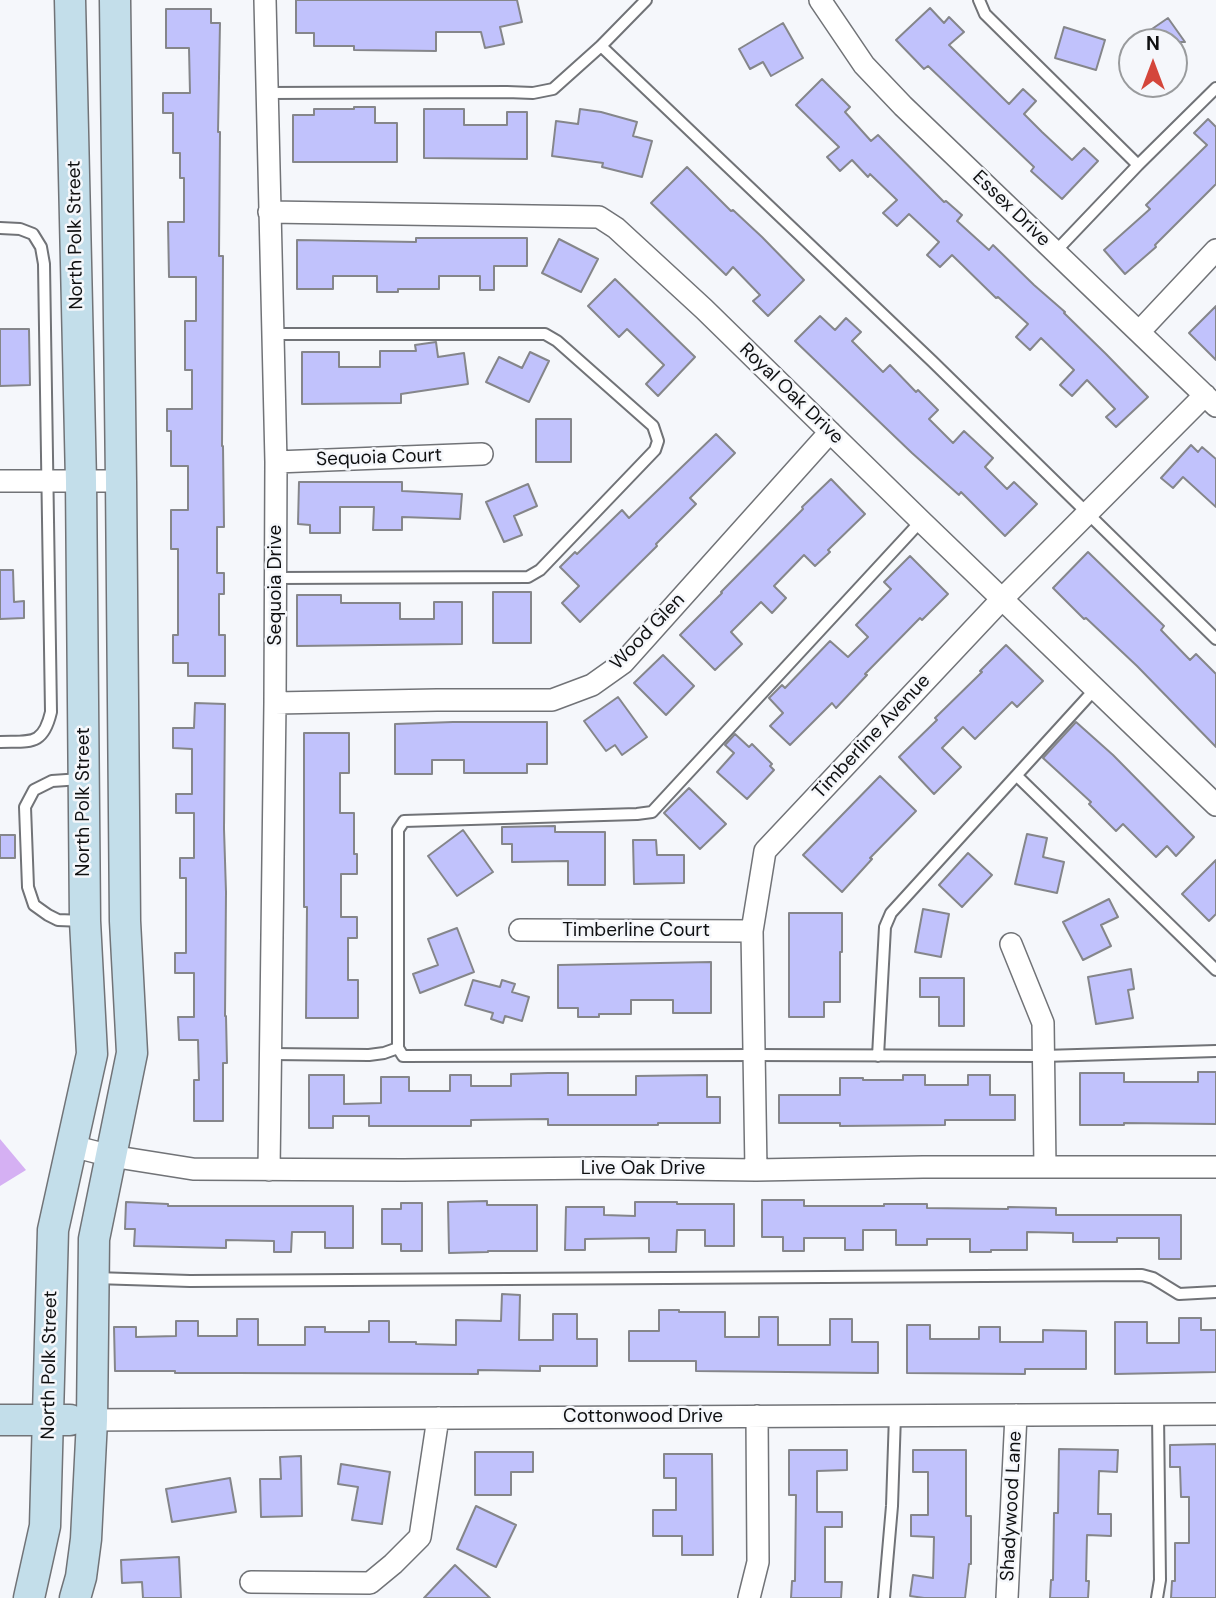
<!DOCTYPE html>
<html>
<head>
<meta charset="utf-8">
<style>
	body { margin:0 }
	#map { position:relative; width:1216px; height:1598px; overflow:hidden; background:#f5f7fb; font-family:"DM Sans",sans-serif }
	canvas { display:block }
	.north { position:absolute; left:1118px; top:28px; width:70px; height:70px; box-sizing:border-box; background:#f5f7fb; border:2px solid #999b9d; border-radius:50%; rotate:0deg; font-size:19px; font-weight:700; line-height:28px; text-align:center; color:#0f1011 }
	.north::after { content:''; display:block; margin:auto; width:24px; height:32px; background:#d4463b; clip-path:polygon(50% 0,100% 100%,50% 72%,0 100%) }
</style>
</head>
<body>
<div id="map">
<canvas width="1216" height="1598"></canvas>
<div class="north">N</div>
</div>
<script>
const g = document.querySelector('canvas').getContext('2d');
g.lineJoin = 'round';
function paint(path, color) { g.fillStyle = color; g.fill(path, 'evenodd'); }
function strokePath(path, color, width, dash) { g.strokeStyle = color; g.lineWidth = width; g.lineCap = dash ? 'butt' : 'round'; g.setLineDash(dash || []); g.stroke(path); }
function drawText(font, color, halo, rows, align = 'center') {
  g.font = font + ' "DM Sans",sans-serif'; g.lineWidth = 5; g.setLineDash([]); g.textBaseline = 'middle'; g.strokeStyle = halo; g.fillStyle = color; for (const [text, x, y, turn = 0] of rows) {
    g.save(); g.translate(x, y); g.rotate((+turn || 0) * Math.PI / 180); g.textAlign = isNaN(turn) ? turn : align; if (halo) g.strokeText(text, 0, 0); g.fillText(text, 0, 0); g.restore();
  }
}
paint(new Path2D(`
	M0,1139L26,1170L0,1186Z`), '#d5b0f3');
const building = new Path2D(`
	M296,0H517L522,22L500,27L504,44L485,48L481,32H436V51L354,50V46H314V33H296Z
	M930,8L944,23L949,17L964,32L949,45L1009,104L1023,89L1036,101L1024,114L1042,132L1072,160L1084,148L1098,161L1062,199L1031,171L1034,167L928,66L924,69L896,40Z
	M166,9H211V23H220L218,132H220L219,256H223L222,446H223L224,527H217V573H224V594H219V635H225V676H188V663H173V635H178V549H171V510H188V466H171V431H167V409H192V370H185V321H196V277H169L168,222H184V178H180V153H173V113H163V93H190L189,48H166Z
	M1168,18L1185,42H1133Z
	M783,23L803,58L771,76L763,62L750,69L739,49Z
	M1064,27L1105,40L1096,70L1055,58Z
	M822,79L850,107L845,112L871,141L878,135L944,202L946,201L962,215L957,221L989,250L993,245L1034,285L1065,312L1064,313L1106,354L1148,397L1116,427L1106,417L1115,409L1087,380L1072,396L1060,385L1074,370L1041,338L1030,350L1016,337L1028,324L998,297L996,298L952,255L940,267L927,255L939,242L909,214L897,226L883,213L897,200L870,174L868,177L852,160L840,171L827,157L839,147L796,105Z
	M354,107H375V123H397V162H293V115H314V109H354Z
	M424,109H464V125H507V112H527V159L424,158Z
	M580,109L601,112L637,122L633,136L652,141L642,177L602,167L603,163L552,156L556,121L578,124Z
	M1208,119L1216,127V184L1155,245L1156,247L1125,274L1104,250L1150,209L1146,205L1207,145L1194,133Z
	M687,167L731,211L733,210L762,237L804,280L768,316L753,301L760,295L733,267L726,275L651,203Z
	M416,238H527V266H494V290H480V276H439V289H398V292H377V276H333V289H297V240L416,242Z
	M559,239L598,259L581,292L542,273Z
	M615,279L695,357L658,396L646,384L664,365L627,329L619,337L588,306Z
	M1216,306V360L1189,333Z
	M820,316L835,330L846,318L861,332L852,341L883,372L890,365L916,392L918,390L938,410L929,419L953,443L964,431L993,458L985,467L1007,489L1014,482L1037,504L1005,536L961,492L959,495L912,453L795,341Z
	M0,329H29L30,385L0,386Z
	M436,342L438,357L464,353L468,384L401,394V403L302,404V352H339V367H380V351H416L415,345Z
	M530,352L549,361L529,402L486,382L499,357L522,368Z
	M536,419H571V462H536Z
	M716,434L735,453L690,498L696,504L656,544L657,546L580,622L562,603L579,586L560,567L575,552L577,554L622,510L629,518Z
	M1191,445L1198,452L1202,447L1216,459V507L1183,477L1173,488L1161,478Z
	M831,479L865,514L828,550L830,552L815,566L804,555L774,586L786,598L772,613L761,602L731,632L742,644L715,670L680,635L722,593L721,592L803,509L802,507Z
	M299,482H402V491L462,494L460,519L402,517V530H373L374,507H340V533H310V525L298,524Z
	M528,484L537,506L514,516L522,535L504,542L486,502Z
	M1088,552L1164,626L1161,630L1190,660L1196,654L1216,674V747L1137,666L1086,618L1084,619L1053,588Z
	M910,556L948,594L922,620L920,618L865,674L867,675L836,708L832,703L790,745L770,726L783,713L769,698L782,685L785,688L830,641L848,657L868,637L856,625L891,589L884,582Z
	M0,570H13L14,602L24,601V618L0,619Z
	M493,592H531V643H493Z
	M297,595H341V603H400V619H434V602H462V644L297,646Z
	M1006,645L1043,681L1017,707L1012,702L975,739L963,727L942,748L961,767L934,794L899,757L937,720L935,718L982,672L980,671Z
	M663,655L694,686L666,715L634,683Z
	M618,697L647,737L622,755L615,745L606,751L584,721Z
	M195,703L225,704L224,829L226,892L225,1016H226L227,1063H223V1121H194V1080H199L198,1040H179L178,1017H194V973H175V953H186V878H180V858H194V813H176V794H192V749L173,748V728H194Z
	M453,722H547V764H527V773H464V760H432V774H395V724Z
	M1076,722L1113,755L1194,837L1176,856L1167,846L1156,857L1123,824L1116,831L1089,804L1091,802L1043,758Z
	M304,733H349V773H340V813H354V854H357V874H341V917H357V938H348V980H358V1018H306L307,907H304Z
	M735,734L749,747L752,744L772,764L770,766L774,770L747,799L717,772L734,753L725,745Z
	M880,776L916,811L870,858L872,859L842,892L803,855Z
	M689,788L726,824L700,849L664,813Z
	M555,826V832H605V885H568V861L512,862V844H502V827Z
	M463,830L493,872L457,896L428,856Z
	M1027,834L1047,838L1043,857L1064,862L1057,893L1015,884Z
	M0,835H15V858H0Z
	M633,840H656L657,855H684V883L634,884Z
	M968,853L992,875L962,907L939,885Z
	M1216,860V914L1209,921L1182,894Z
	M1109,899L1118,917L1101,925L1111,946L1083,960L1063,922Z
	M923,909L949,914L941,957L915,952Z
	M789,913H842V952H840V1002H824V1017H789Z
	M457,928L474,972L420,993L413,974L438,965L428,939Z
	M711,962V1013H673V1000H631V1014H599V1017H578V1008H558V965Z
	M1131,969L1134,989L1128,990L1133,1018L1096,1024L1088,977Z
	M920,978H964V1026H939V997H920Z
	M473,980L500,987L502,980L515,984L512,992L529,997L522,1021L505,1016L503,1023L491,1019L493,1013L465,1005Z
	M1198,1072H1216V1124L1124,1123V1125H1080V1073H1124V1082H1198Z
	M548,1073H568V1095H636V1076L707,1075V1097H720V1123H658V1125H548V1119L471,1120V1126H369V1116H333V1128H309V1075H344V1104L381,1103V1077H409V1091H450V1075H471V1086H511V1074Z
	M903,1075H925V1085H968V1075H990V1095H1015V1120H945V1125L840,1126V1123H779V1095H840V1078H863V1080H903Z
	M762,1200H804V1206H884V1204H927V1208L1008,1209V1207L1056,1208V1215H1181V1259H1159V1238H1117V1242H1073V1233L1027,1232V1250H991V1252H970V1239H927V1245H896V1230H863V1250H845V1238H804V1251H783V1237H762Z
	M487,1201V1205H537V1251H488V1252L449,1253L448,1202Z
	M126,1202L168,1204V1206H353V1248H325V1232H292L291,1252H274V1241L226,1240V1248L134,1246L135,1229H125Z
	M635,1202H677V1204H734V1246H705V1230H677L676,1252H649V1238L585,1239V1250H565L566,1207H604V1215L635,1216Z
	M401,1203H422V1251H401V1244H382V1209H401Z
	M502,1294L520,1295L519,1340H553V1314H577V1339H597V1366H540V1371L478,1370V1374L237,1373H175V1371H115L114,1327H136V1337L176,1336V1321H198V1336H237V1319H258V1345H305V1327H325V1332H369V1321H389V1342H416V1344L456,1345V1320L501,1321Z
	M659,1310H679V1312H725V1337H759V1317H778V1345H830V1319H852V1342H878V1373L696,1371V1361H629V1331H659Z
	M1179,1318H1201V1330H1216V1372L1115,1374V1322H1147V1343H1179Z
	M907,1325H930V1339H979V1327H1000V1342H1043V1330L1086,1331V1369H1025V1374L907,1373Z
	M1216,1444V1598H1171L1172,1581H1175V1543H1189V1497H1181L1180,1467H1170V1445Z
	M1059,1449L1118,1450L1117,1472L1099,1471L1098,1514H1111V1536L1087,1535L1086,1581H1089L1088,1598H1050L1051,1580H1053L1054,1513H1058Z
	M789,1450H847V1470L817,1471V1512H842V1527H825V1582H842L841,1598H791L792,1581H795L796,1495H789Z
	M913,1450H966V1516H971V1564H969L965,1598H924L910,1596L913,1575L933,1578L934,1537L911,1536V1515H928V1472H913Z
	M475,1452H533V1472H511V1495H475Z
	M664,1454H712L713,1555H682V1536H653V1510H676V1478H664Z
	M301,1456L302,1516L261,1517L260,1479H281L280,1457Z
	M341,1464L390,1472L382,1524L352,1520L358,1487L338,1484Z
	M230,1478L236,1512L172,1522L166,1489Z
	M476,1506L516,1525L496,1567L457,1549Z
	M179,1557L181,1598H143L142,1582L122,1583L121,1560Z
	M455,1565L490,1598H424Z`);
paint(building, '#c1c2fc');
strokePath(building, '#85868a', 2);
const lane = new Path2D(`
	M979,0L985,14L1138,165
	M601,46L932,361L1216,639
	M267,93L507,92L533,93L553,89L601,46L646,0
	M0,228L20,229L33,234L41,247L44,264L51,712C43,746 31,741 0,742
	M1055,252L1138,165L1216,88
	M273,334H545L557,341L653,426L658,441L655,450L540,570L528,577L276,578
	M921,521L652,812L637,814L404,821L398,830V1048L403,1056L754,1055L1043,1056L1216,1051
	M1017,776L1216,970
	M81,779L52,781L34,790L25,807L28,887L34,905L48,915L58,920L84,921
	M271,1054L369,1055L384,1053L398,1048
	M878,1056L885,927L891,913L1096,688
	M95,1278L190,1281L1142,1275L1153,1278L1179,1294L1216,1292
	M884,1598L892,1506L895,1415
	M1157,1598L1160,1580L1158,1414`);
const street = new Path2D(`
	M265,0L276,462L275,703L269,1170
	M820,0L864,65L903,106L1216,406
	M269,212L599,217L616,228L704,309L921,521L1216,805
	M1139,332L1216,250
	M276,462L482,454
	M0,481H121
	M275,703L437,700H552L592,685L623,663L830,432
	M520,930L752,931
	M1011,944L1043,1023L1045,1167
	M72,1146L111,1156L193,1169L403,1170L602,1168L756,1170L923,1167H1216
	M756,1170L752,931L765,851L1002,599L1205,395
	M81,1420L1216,1414
	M251,1582L370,1583L393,1564L420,1537L438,1418
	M749,1598L758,1562L757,1416
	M1007,1598L1016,1415`);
const secondary = new Path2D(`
	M0,1420H70
	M29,1598L45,1526L53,1230L92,1054L85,921L81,481L70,0
	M75,1598L81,1577L86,1539L92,1420L94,1239L132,1053L125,921L121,481L115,0`);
strokePath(lane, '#717377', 14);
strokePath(street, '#717377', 24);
strokePath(secondary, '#717377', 33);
strokePath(lane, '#fff', 10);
strokePath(street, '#fff', 21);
strokePath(secondary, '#c3deea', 30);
drawText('19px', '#0f1011', '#f5f7fb', [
	["Essex Drive",1011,209,44],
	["North Polk Street",76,235,-91],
	["Royal Oak Drive",791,394,44],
	["Sequoia Court",379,458,-2],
	["Sequoia Drive",276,585,-90],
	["Wood Glen",648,632,-46],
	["Timberline Avenue",872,737,-47],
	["North Polk Street",84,802,-90],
	["Timberline Court",636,931],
	["Live Oak Drive",643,1169],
	["North Polk Street",50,1365,-89],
	["Cottonwood Drive",643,1417],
	["Shadywood Lane",1012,1506,-87]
]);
</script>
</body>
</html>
